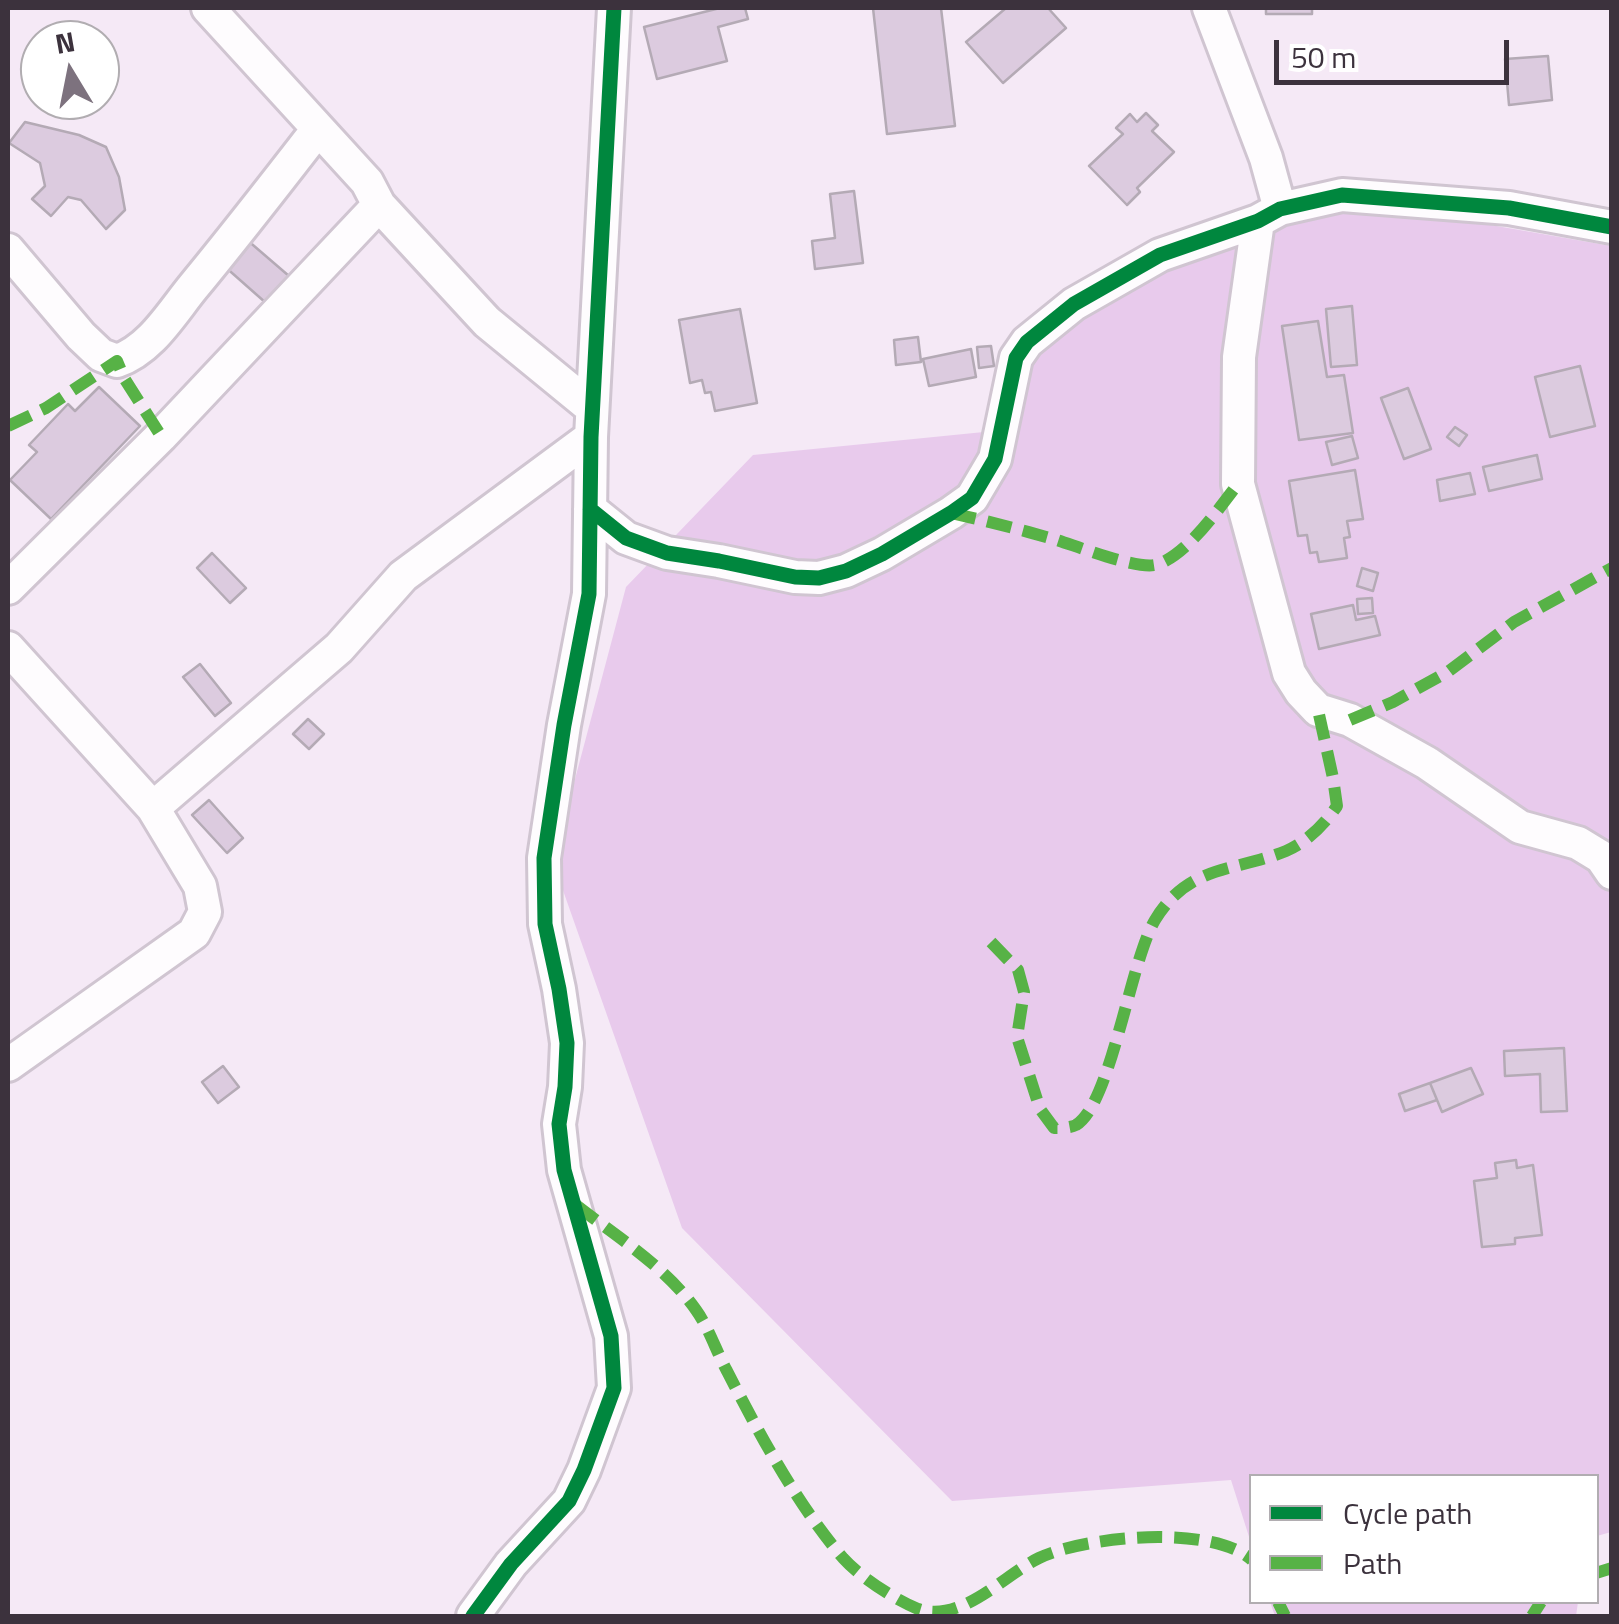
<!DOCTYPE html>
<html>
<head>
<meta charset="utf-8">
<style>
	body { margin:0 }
	#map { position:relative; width:1619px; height:1624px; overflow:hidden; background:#f5e9f6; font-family:"Titillium Web",sans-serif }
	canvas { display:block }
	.frame { position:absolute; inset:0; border:10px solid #3c323d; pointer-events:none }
	.legend { position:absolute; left:1249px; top:1474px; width:350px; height:130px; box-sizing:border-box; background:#fff; border:2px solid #b1adb1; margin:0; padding:12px 18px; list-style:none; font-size:30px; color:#3c323d }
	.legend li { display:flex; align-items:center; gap:20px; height:50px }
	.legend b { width:50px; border:2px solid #b1adb1 }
	.north { position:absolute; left:20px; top:20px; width:100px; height:100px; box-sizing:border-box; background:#fff; border:2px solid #b1adb1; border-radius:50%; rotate:350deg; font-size:28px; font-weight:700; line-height:40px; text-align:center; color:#3c323d }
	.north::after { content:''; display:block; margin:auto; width:35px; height:45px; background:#7d727e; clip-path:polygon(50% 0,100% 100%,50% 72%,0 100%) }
	.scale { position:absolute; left:1274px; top:40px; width:235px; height:45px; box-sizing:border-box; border:5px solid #3c323d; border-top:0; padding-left:12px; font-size:30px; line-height:35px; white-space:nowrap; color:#3c323d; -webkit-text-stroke:8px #fff; paint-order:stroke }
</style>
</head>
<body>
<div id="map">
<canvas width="1619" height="1624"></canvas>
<div class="frame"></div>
<ul class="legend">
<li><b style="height:12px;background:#00873e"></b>Cycle path</li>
<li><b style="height:12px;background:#57b246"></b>Path</li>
</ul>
<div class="north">N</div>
<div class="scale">50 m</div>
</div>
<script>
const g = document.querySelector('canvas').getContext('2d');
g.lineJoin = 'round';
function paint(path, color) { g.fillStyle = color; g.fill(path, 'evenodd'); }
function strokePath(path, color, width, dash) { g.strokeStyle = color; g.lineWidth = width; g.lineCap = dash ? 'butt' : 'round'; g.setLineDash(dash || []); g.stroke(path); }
paint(new Path2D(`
	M1365,203L1611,246V1532L1597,1536L1596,1476H1252L1251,1543L1231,1480L952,1501L682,1228L553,862L626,587L753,455L1004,430L1039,343L1126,284L1215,247L1240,245L1290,214Z
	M1270,1602H1578L1576,1616H1275Z`), '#e8caec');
const building = new Path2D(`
	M720,8H745L748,19L718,27L727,61L657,79L644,27Z
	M873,8H941L955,126L887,134Z
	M1006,8H1048L1066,28L1003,83L966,42Z
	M1266,8H1312V14H1266Z
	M1548,56L1552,100L1509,105L1505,59Z
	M1146,113L1158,125L1152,131L1174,152L1137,188L1140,192L1127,205L1089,166L1123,134L1116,128L1130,114L1137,122Z
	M25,122L79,135L106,147L119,177L125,210L106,229L81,200L68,197L51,216L32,199L45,186L40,163L9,143Z
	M854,191L863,263L815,269L812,241L835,238L830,194Z
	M246,239L289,276L266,303L223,265Z
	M1352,306L1357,365L1331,367L1326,309Z
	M740,309L757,403L715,411L711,392L705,393L702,380L690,383L679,320Z
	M1318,321L1327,377L1344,375L1353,433L1299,440L1282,326Z
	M918,337L921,362L896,365L894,340Z
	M991,346L994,366L979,368L977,347Z
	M971,349L976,377L929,386L923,359Z
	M1580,366L1595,426L1550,437L1535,377Z
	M99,387L140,426L51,519L10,480L37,452L29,445L68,404L75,411Z
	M1408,388L1431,449L1404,459L1381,398Z
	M1455,427L1467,435L1459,446L1447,437Z
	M1352,436L1358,458L1332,465L1326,442Z
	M1537,455L1542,479L1489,491L1483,467Z
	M1355,470L1363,519L1347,521L1350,537L1344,538L1347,558L1319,562L1317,552L1310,553L1307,535L1298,536L1289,481Z
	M1470,473L1475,494L1440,501L1437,480Z
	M212,553L246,588L230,603L197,568Z
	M1362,568L1378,573L1373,591L1357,586Z
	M1372,598L1373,613L1358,614L1357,599Z
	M1353,605L1356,620L1375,616L1380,635L1319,649L1311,614Z
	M200,664L231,703L215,716L183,677Z
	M308,719L324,734L309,749L293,734Z
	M209,800L243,838L227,853L192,815Z
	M1564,1048L1567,1111L1541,1112L1540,1074L1505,1076L1504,1051Z
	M223,1066L239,1087L218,1103L202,1082Z
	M1471,1068L1483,1094L1442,1112L1430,1083Z
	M1430,1083L1437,1100L1405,1111L1399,1094Z
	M1516,1160L1517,1168L1533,1165L1542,1235L1515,1238V1244L1482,1247L1474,1181L1497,1178L1495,1163Z`);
paint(building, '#dccbdf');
strokePath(building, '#b4aab5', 2.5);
const street = new Path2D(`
	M208,8L367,182L379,205L487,322L592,408
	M1209,8L1266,158L1280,209
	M1258,221L1239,357L1238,484L1289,673L1301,692L1318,710L1350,720L1427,763L1520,827L1578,843L1601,857L1612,873
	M8,250L81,336L101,355L117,361C151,349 171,314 193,287C236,235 277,182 318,129
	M590,509L626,538L667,553L719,561L795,577L819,578L846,571L882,554L951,513L972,498L995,459L1016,358L1027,342L1074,304L1160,255L1258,221L1280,209L1342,195L1509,208L1612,227
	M8,588L161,436L379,205
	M8,648L153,808L200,886L205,912L194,933L8,1065
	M153,808L339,648L403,576L591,437
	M473,1616L511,1564L569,1501L584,1470L614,1388L611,1336L564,1170L559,1124L565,1087L567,1043L559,989L545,924L544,858L564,725L589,594L591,437L614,8`);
strokePath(street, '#d0c5d1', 38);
strokePath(street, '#fefcfe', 32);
strokePath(new Path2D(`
	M8,426L46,408L117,361L124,378L161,436
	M951,513C987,521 1022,530 1057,540C1079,547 1135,569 1155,565C1186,557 1219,508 1238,484
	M1350,720L1393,702L1449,671L1514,622L1612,568
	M991,942L1018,970L1024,992L1017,1037L1040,1109L1054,1128C1060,1128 1070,1128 1076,1125C1111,1104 1130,962 1155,920C1189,864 1234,872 1286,851C1307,842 1324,825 1337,806L1333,778L1318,710
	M576,1205C617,1237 666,1267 696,1310C709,1328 716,1351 727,1371C760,1435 796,1503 843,1558C860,1577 894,1599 918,1609C961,1624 1004,1575 1039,1558C1085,1536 1212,1524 1252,1560
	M1596,1573L1612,1568
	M1278,1602L1285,1616
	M1532,1616L1541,1602`), '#57b246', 12, [25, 12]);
strokePath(new Path2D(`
	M590,509L626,538L667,553L719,561L795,577L819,578L846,571L882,554L951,513L972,498L995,459L1016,358L1027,342L1074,304L1160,255L1258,221L1280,209L1342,195L1509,208L1612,227
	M473,1616L511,1564L569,1501L584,1470L614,1388L611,1336L564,1170L559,1124L565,1087L567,1043L559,989L545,924L544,858L564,725L589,594L591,437L614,8`), '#00873e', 15);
</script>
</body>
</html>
